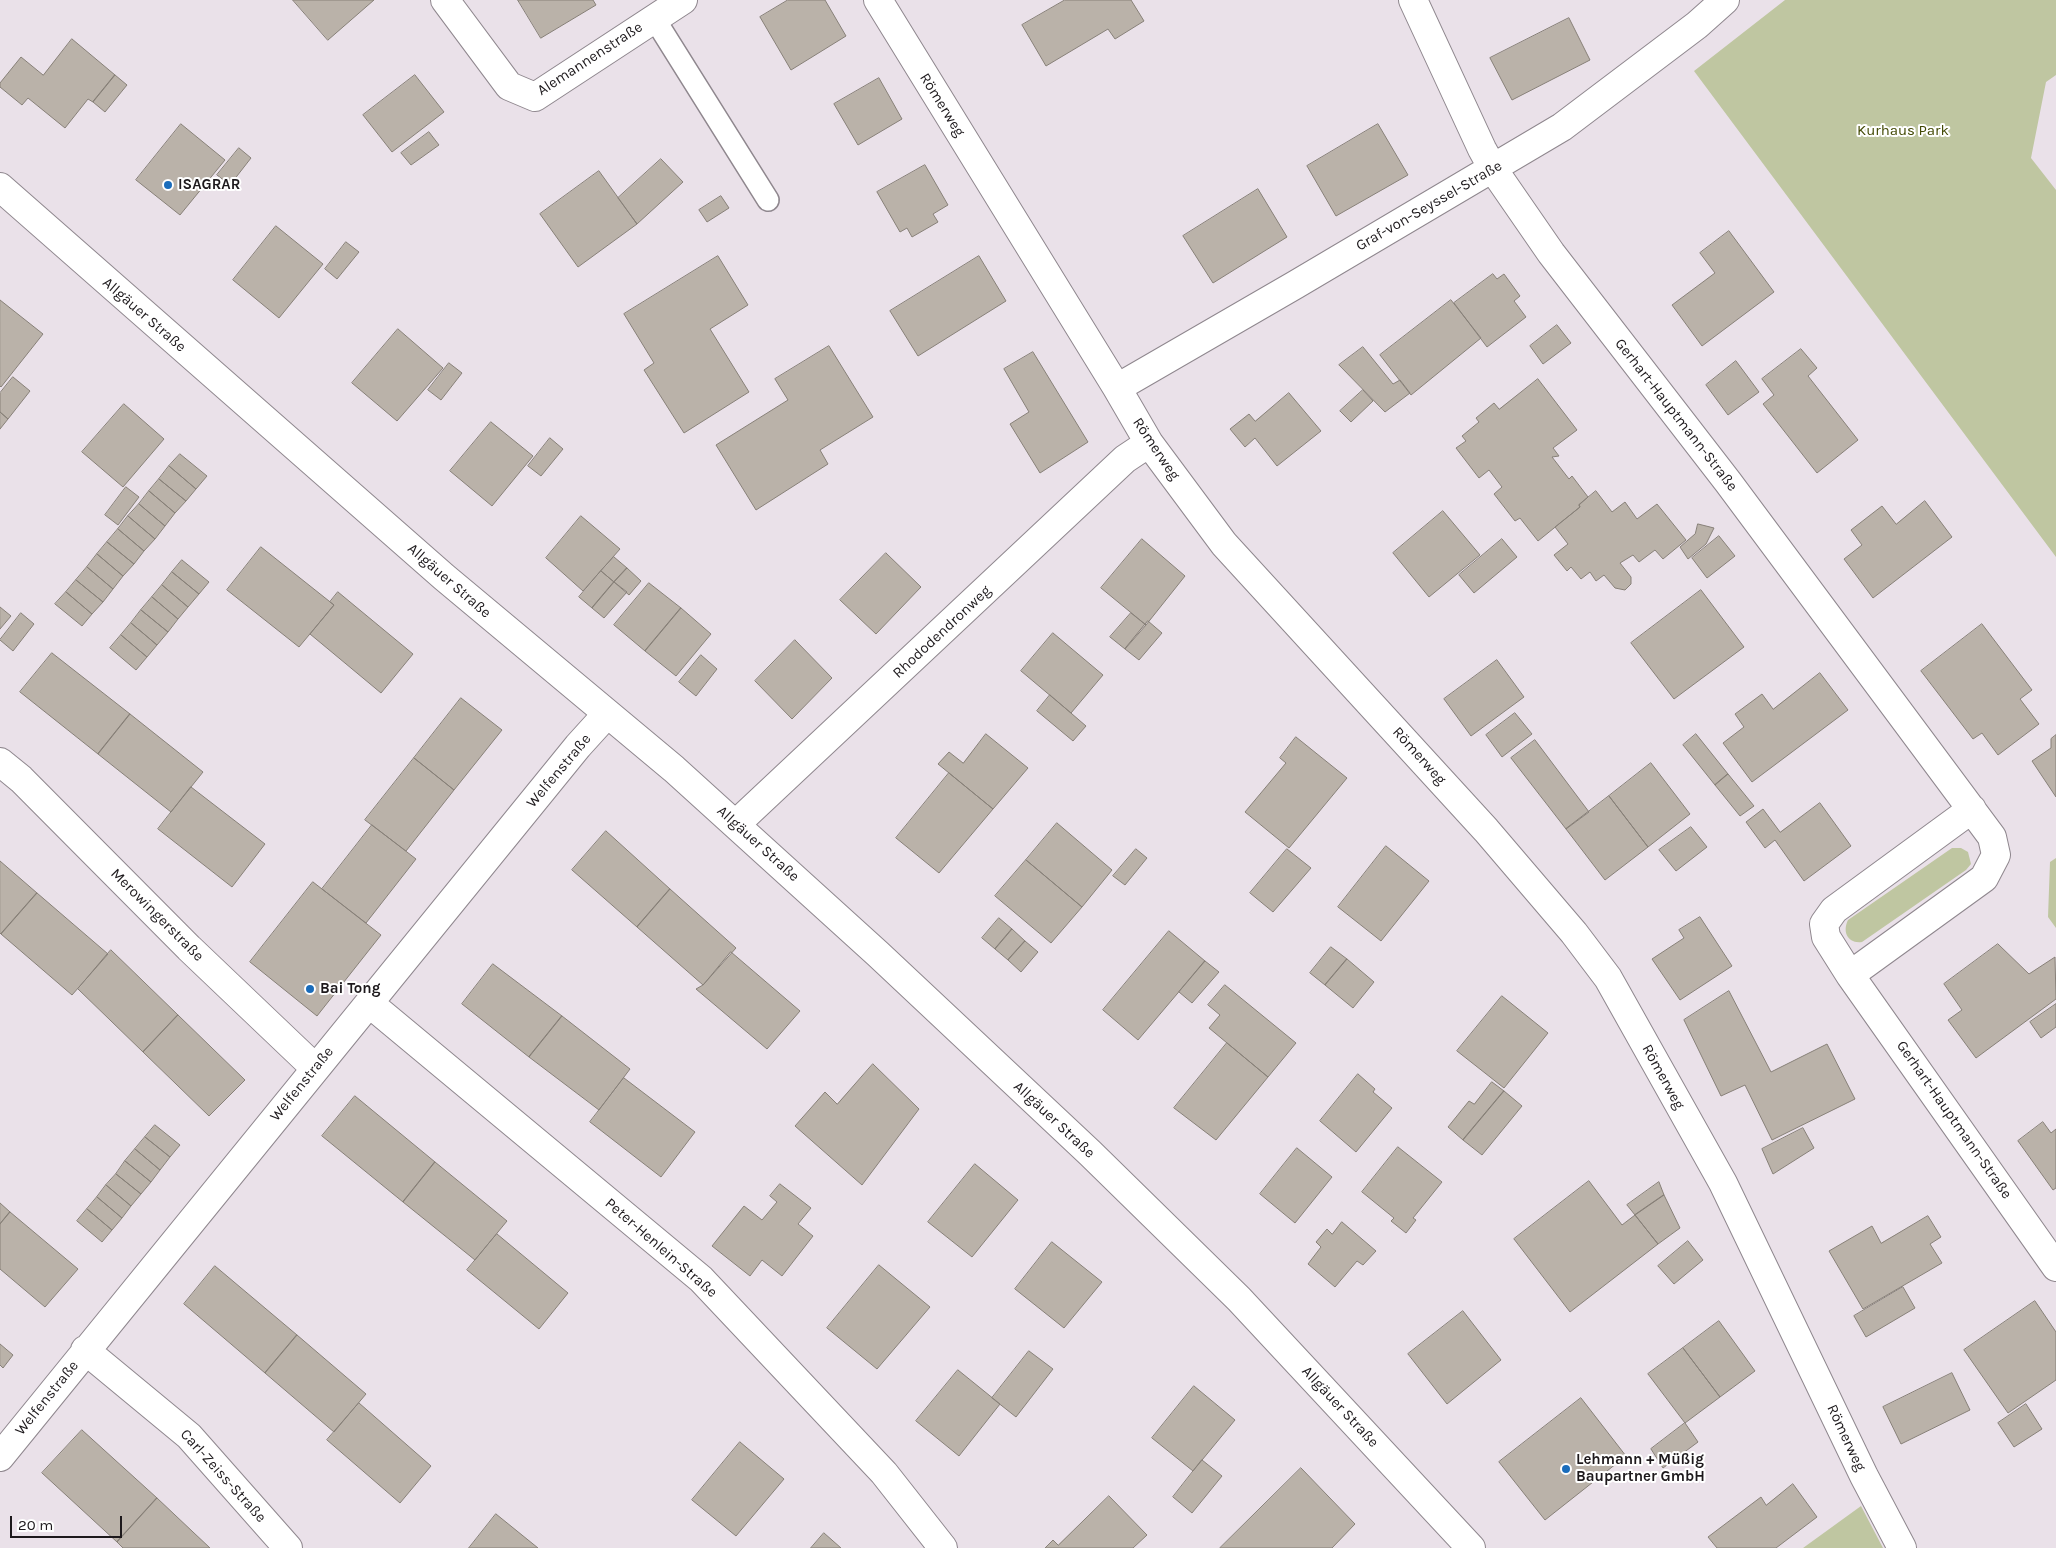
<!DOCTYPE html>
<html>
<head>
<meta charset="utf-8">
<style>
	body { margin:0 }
	#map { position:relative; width:2056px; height:1548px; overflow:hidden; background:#eae1e9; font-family:Karla,sans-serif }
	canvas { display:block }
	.scale { position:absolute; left:10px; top:1516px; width:112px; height:22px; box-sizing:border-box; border:2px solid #1d191c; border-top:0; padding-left:6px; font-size:15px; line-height:18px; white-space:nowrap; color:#1d191c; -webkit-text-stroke:4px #fff; paint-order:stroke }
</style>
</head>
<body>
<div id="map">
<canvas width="2056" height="1548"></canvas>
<div class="scale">20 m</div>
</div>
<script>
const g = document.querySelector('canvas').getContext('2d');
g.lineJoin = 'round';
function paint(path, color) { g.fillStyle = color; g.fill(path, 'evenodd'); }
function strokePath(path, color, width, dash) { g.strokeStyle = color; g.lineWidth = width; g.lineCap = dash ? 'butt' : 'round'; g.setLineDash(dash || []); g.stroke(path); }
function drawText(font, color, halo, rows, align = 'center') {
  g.font = font + ' Karla,sans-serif'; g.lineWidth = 4; g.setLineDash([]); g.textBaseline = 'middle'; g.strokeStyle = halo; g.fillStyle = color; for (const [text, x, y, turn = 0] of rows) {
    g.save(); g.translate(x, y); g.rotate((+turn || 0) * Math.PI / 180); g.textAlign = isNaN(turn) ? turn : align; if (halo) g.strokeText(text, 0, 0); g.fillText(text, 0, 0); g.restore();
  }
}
paint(new Path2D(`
	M1785,0H2056V75L2046,82L2031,158L2056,190V557L1694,71Z
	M1952,848H1961L1968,852L1971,864L1966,870L1862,942C1848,944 1842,932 1848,920Z
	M2056,858V928L2048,917L2050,862Z
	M1861,1506L1883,1548H1803Z`), '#bfc6a1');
const building = new Path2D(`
	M293,0H374L328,40Z
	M518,0H593L596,5L541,38Z
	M788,0H825L846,36L791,70L760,17Z
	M1065,0H1131L1144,21L1115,39L1108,29L1046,66L1022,25Z
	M1569,18L1590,60L1512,100L1490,58Z
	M72,39L115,75L93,102L88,99L65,128L28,98L22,105L0,87V83L21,57L43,75Z
	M115,75L127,85L105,112L93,102Z
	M415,75L444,112L392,152L363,115Z
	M879,78L902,119L858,145L834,104Z
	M181,124L225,160L180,215L136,180Z
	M1378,124L1408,175L1336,216L1307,166Z
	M429,132L439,145L411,165L401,153Z
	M239,148L251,158L230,185L217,175Z
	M661,159L683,182L637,224L618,198Z
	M925,165L948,205L933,214L938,222L912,237L907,228L900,232L877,192Z
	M599,171L637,224L578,267L540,214Z
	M1258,189L1287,237L1213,283L1183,236Z
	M721,196L729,208L707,222L699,210Z
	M276,226L323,264L279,318L233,280Z
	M1729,231L1774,292L1702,346L1672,305L1715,273L1700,253Z
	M346,242L359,252L337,279L325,269Z
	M718,256L748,305L710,329L749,392L684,433L644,370L654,363L624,314Z
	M979,256L1006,301L918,356L890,311Z
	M1493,274L1497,279L1504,274L1520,296L1514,301L1526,317L1487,347L1454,303Z
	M0,300L43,334L1,387L0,386Z
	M1451,300L1481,338L1411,395L1380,355Z
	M1557,325L1571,343L1543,364L1530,346Z
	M398,329L443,368L397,421L352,383Z
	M829,346L873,417L820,450L828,464L756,510L716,445L788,400L775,379Z
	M1363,347L1393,384L1400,380L1410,393L1385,412L1339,365Z
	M1801,349L1817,368L1808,376L1858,440L1817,473L1763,404L1774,395L1762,379Z
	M1033,352L1088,442L1040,473L1010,424L1029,412L1004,369Z
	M1736,361L1759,392L1728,415L1706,385Z
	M449,363L462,373L441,400L428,390Z
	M13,377L30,391L8,419L0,412V393Z
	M1538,379L1577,430L1553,448L1559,456L1552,457L1569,479L1572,476L1588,497L1579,505L1580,507L1538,541L1520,518L1515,521L1494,494L1502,487L1489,470L1479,478L1456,448L1466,441L1462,436L1479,422L1476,418L1494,403L1499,409Z
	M1363,390L1373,401L1351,422L1340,411Z
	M1289,393L1321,431L1277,466L1255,438L1245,447L1230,429L1249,414L1255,421Z
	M124,404L164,439L123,487L82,452Z
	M0,412L8,419L0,429Z
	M491,422L533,456L492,506L450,471Z
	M550,438L563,449L541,476L528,466Z
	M180,454L207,476L196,489L169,466Z
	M169,466L196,489L186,501L159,479Z
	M159,479L186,501L175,513L149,491Z
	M126,487L139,497L118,525L105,515Z
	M149,491L175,513L165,526L139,504Z
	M1596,491L1612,512L1625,502L1637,519L1657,504L1686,540L1663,559L1655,550L1639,562L1633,555L1620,563L1631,577V584L1625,590L1615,588L1604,575L1596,581L1590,572L1581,579L1571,567L1567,571L1554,555L1568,544L1555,527L1580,507L1579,505Z
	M1925,501L1952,537L1873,598L1844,559L1862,545L1851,530L1882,506L1896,524Z
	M139,504L165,526L155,539L128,516Z
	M1443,511L1480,555L1429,597L1393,553Z
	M128,516L155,539L144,551L118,529Z
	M581,516L620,549L583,591L546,558Z
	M1698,524L1714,528L1706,544L1688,559L1680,547L1695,534Z
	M118,529L144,551L134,564L107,542Z
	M1719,536L1735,556L1707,578L1692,558Z
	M1142,539L1185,576L1146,625L1101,588Z
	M1502,539L1517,557L1474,593L1459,575Z
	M107,542L134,564L123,576L97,554Z
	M261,547L334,605L299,647L227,590Z
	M886,553L921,587L876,634L840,600Z
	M97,554L123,576L113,589L87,567Z
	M614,557L627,568L614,582L601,571Z
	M182,560L209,582L199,594L172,572Z
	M87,567L113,589L103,602L76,580Z
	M627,568L641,581L629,595L614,582Z
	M601,571L614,582L592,608L579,597Z
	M172,572L199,594L188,607L162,585Z
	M76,580L103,602L92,614L66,592Z
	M614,582L627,592L604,618L592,608Z
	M649,583L681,608L645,651L614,625Z
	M162,585L188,607L178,619L152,597Z
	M1701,590L1744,647L1674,699L1631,643Z
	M66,592L92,614L82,626L55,604Z
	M338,592L413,654L381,693L310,634L334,605L330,602Z
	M152,597L178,619L168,632L141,610Z
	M0,607L11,616L0,629Z
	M681,608L711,634L676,676L645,651Z
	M141,610L168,632L157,645L131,623Z
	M21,613L34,624L13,651L0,640Z
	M1131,613L1146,625L1125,649L1110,637Z
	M1148,621L1162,633L1139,660L1125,649Z
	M131,623L157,645L147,657L121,635Z
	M1982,624L2032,690L2020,699L2039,724L1998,755L1982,733L1973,739L1921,671Z
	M1053,633L1103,675L1071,713L1021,671Z
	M121,635L147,657L136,670L110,648Z
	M795,640L832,678L792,719L755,681Z
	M52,653L130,714L98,754L20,692Z
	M701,655L717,669L696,696L679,682Z
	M1497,660L1524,697L1471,736L1444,699Z
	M1820,673L1848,710L1752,782L1723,743L1744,727L1735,714L1762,694L1773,709Z
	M1050,695L1086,726L1073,741L1037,711Z
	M461,698L502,730L454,790L414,758Z
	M1515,713L1532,734L1502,757L1486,735Z
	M130,714L203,772L171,812L98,754Z
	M986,734L1028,768L993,809L938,764L949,752L963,763Z
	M1696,734L1728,774L1715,785L1683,745Z
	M2056,735V797L2032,761L2051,748V739Z
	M1296,737L1347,778L1289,848L1245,812L1286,763L1280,758Z
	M1535,740L1589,812L1566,829L1511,758Z
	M414,758L454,790L406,851L365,820Z
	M1651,763L1690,814L1648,847L1609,796Z
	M949,773L993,809L939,873L896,838Z
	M1728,774L1754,806L1740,816L1715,785Z
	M191,787L265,844L232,887L158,829Z
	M1609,796L1648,847L1605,880L1566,829Z
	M1820,803L1851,846L1804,881L1775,840L1765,848L1746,822L1763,809L1780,832Z
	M1057,823L1112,870L1082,907L1026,860Z
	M372,825L416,859L366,923L322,889Z
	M1691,827L1707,847L1676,871L1659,850Z
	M606,831L670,889L637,927L572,870Z
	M1386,846L1429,881L1381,941L1338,907Z
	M1136,849L1147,858L1125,885L1113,876Z
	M1287,849L1311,868L1273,912L1250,893Z
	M1026,860L1082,907L1051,943L995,896Z
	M0,861L37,893L1,934L0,933Z
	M313,882L381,935L317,1016L250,962Z
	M670,889L736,948L703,985L637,927Z
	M37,893L108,954L72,995L1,934Z
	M1700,917L1732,966L1680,1000L1652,959L1684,938L1679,930Z
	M999,918L1012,929L995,949L982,938Z
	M1012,929L1025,941L1008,960L995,949Z
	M1169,931L1205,961L1138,1040L1103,1010Z
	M1025,941L1038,952L1021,972L1008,960Z
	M1998,944L2029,974L2055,957L2056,999L1976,1058L1948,1020L1962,1010L1944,984Z
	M1331,947L1347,959L1325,985L1310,973Z
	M111,950L178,1015L143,1052L78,989Z
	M731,952L800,1011L767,1049L696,989L703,985Z
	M1347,959L1374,982L1353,1008L1325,985Z
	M1205,961L1219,972L1192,1003L1179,992Z
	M493,964L562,1016L529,1057L462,1004Z
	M1225,985L1296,1043L1268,1077L1209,1028L1220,1015L1208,1005Z
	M1729,991L1771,1072L1827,1044L1855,1099L1772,1140L1745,1085L1721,1096L1684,1020Z
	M1502,996L1548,1033L1504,1088L1457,1051Z
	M2056,1004V1027L2041,1038L2030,1022Z
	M178,1015L245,1080L209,1116L143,1052Z
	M562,1016L630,1069L599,1110L529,1057Z
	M1227,1043L1268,1077L1216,1140L1174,1108Z
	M873,1064L919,1109L862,1185L795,1126L825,1092L837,1104Z
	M1358,1074L1375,1089L1373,1092L1392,1108L1356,1152L1320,1121Z
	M624,1078L695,1132L661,1177L590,1122Z
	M1492,1082L1504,1091L1463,1140L1448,1127L1469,1101L1474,1104Z
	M1504,1091L1522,1106L1482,1155L1463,1140Z
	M355,1096L435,1162L403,1202L322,1136Z
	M2043,1122L2051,1133L2056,1129V1188L2053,1190L2018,1141Z
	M155,1125L180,1145L170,1157L145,1137Z
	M1803,1128L1814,1148L1773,1174L1762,1149Z
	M145,1137L170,1157L160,1170L135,1149Z
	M1398,1147L1442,1182L1413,1218L1416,1220L1406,1233L1391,1221L1394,1218L1362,1192Z
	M1297,1148L1332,1177L1295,1223L1260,1194Z
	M135,1149L160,1170L151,1182L125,1161Z
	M125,1161L151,1182L141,1194L116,1174Z
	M435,1162L507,1221L475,1260L403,1202Z
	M975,1164L1018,1200L972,1257L928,1222Z
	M116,1174L141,1194L131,1206L106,1185Z
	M1589,1181L1622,1225L1635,1215L1658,1244L1570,1312L1514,1239Z
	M1659,1182L1664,1195L1635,1215L1627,1205Z
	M780,1184L811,1208L798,1224L813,1236L782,1276L762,1260L750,1276L712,1246L744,1206L762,1220L777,1202L770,1196Z
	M106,1185L131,1206L122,1218L97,1197Z
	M1664,1195L1680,1228L1658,1244L1635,1215Z
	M97,1197L122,1218L112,1230L87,1209Z
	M0,1203L10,1212L0,1224Z
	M87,1209L112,1230L102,1242L77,1221Z
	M10,1212L78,1269L45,1307L0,1269V1224Z
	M1928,1216L1941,1237L1930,1244L1942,1263L1863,1309L1829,1251L1872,1226L1881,1243Z
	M1342,1222L1376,1251L1363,1265L1357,1261L1335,1287L1308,1264L1321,1247L1316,1242L1327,1229L1332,1234Z
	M497,1234L568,1293L539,1329L467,1270Z
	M1688,1241L1703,1260L1674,1284L1658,1266Z
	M1052,1242L1102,1282L1064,1328L1015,1289Z
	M879,1265L930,1307L877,1369L827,1328Z
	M215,1266L297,1335L265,1373L184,1304Z
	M1903,1287L1915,1308L1866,1337L1854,1316Z
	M2035,1301L2056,1332V1380L2008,1413L1964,1350Z
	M1463,1311L1501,1360L1447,1404L1408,1354Z
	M1719,1321L1755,1371L1720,1397L1683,1348Z
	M297,1335L366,1394L334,1432L265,1373Z
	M0,1344L13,1355L3,1368L0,1365Z
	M1683,1348L1720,1397L1685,1423L1648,1374Z
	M1029,1351L1053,1369L1016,1417L992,1398Z
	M958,1370L1000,1404L959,1456L916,1421Z
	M1952,1373L1970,1410L1901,1444L1883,1407Z
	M1194,1386L1235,1420L1193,1471L1152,1438Z
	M1581,1398L1626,1456L1545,1520L1499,1462Z
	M359,1403L431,1466L400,1503L327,1440Z
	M2026,1404L2042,1429L2014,1447L1998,1423Z
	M1685,1423L1698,1442L1663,1468L1651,1449Z
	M82,1430L157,1498L117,1542L42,1473Z
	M740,1442L784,1479L736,1536L692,1500Z
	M1202,1460L1222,1476L1192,1513L1173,1497Z
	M1301,1468L1355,1524L1332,1548H1220Z
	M1793,1484L1817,1517L1776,1548H1717L1708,1537L1761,1497L1766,1505Z
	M1109,1496L1147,1535L1133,1548H1045L1053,1540L1058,1545Z
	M157,1498L193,1532L210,1548H123L117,1542Z
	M496,1514L538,1548H469Z
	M824,1533L841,1548H811Z`);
paint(building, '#bab2a9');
strokePath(building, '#878078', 1);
const service = new Path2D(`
	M654,18L768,200`);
const minor = new Path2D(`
	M445,0L509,86L535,97L683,0
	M878,0L1117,388L1149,443L1224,544L1486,830L1574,933L1608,978L1723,1183L1864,1476L1902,1548
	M1413,0L1482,149L1493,169L1551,253L1728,482L1992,837L1996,855L1984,878L1850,975
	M1117,388L1295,285L1562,127L1697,25L1725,0
	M0,762L21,779L189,948L315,1068
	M1972,809L1834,910L1824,924L1826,937L1850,975L2056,1267
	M736,824L1125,459L1149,443
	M369,1003L701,1279L884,1473L943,1548
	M85,1350L189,1436L288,1548
	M0,1457L578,746L607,714`);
const secondary = new Path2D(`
	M0,187L444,577L674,769L878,954L1090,1153L1239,1299L1471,1548`);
strokePath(service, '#8f878e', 24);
strokePath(minor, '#8f878e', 30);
strokePath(secondary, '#8f878e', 30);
strokePath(service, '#fff', 21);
strokePath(minor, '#fff', 28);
strokePath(secondary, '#fff', 28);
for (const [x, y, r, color] of [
	[168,185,5,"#1a6cbb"],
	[310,989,5,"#1a6cbb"],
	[1566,1469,5,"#1a6cbb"]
]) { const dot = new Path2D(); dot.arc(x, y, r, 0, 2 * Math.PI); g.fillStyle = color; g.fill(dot); strokePath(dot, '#fff', 2); }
drawText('15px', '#1d191c', '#fff', [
	["Alemannenstraße",590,59,-33],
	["Römerweg",942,105,58],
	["Graf-von-Seyssel-Straße",1429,206,-30],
	["Allgäuer Straße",144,315,41],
	["Gerhart-Hauptmann-Straße",1676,415,52],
	["Römerweg",1156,449,56],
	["Allgäuer Straße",449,581,41],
	["Rhododendronweg",942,632,-43],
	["Römerweg",1419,756,48],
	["Welfenstraße",559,771,-50],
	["Allgäuer Straße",758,844,42],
	["Merowingerstraße",157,915,45],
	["Römerweg",1663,1077,61],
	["Welfenstraße",302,1084,-51],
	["Allgäuer Straße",1054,1120,43],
	["Gerhart-Hauptmann-Straße",1954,1120,55],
	["Peter-Henlein-Straße",661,1248,41],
	["Welfenstraße",47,1398,-51],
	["Allgäuer Straße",1340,1407,47],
	["Römerweg",1846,1438,65],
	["Carl-Zeiss-Straße",223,1476,48]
]);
drawText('15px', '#424904', '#fff', [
	["Kurhaus Park",1903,131]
]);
drawText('bold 15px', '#1d191c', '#fff', [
	["ISAGRAR",178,185],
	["Bai Tong",320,989],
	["Lehmann + Müßig",1576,1460],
	["Baupartner GmbH",1576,1477]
], 'left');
</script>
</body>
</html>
